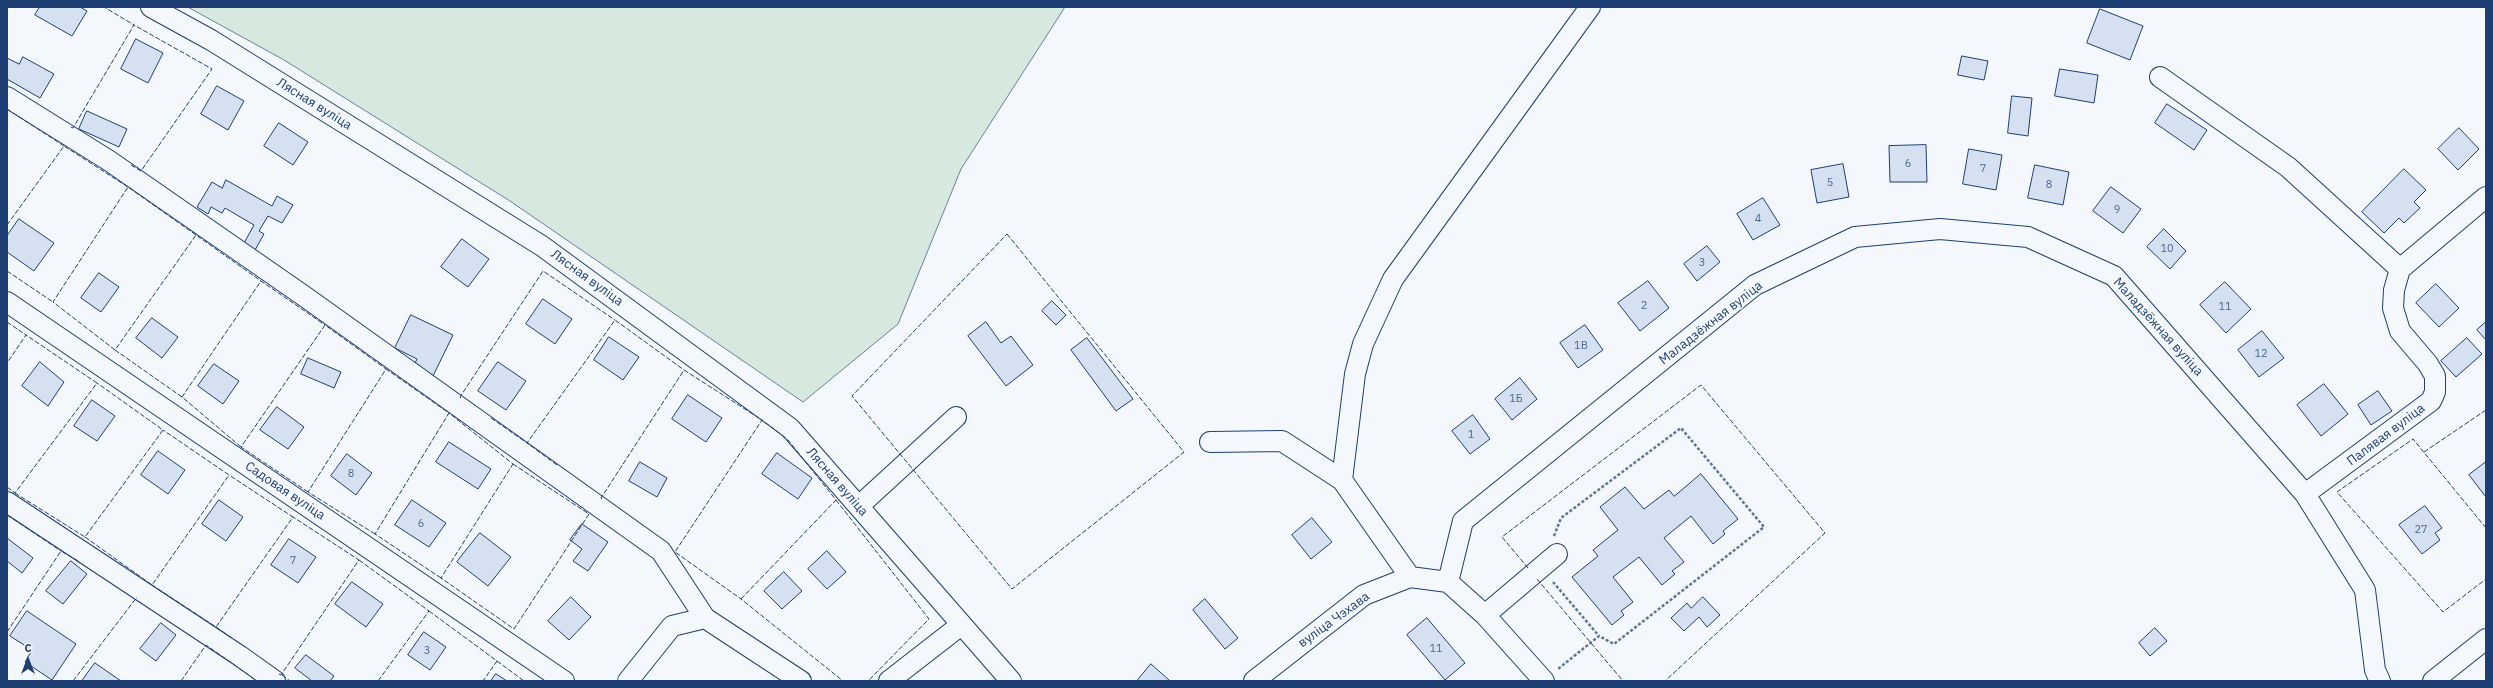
<!DOCTYPE html>
<html>
<head>
<meta charset="utf-8">
<style>
	body { margin:0 }
	#map { position:relative; width:2493px; height:688px; overflow:hidden; background:#f4f7fb; font-family:"IBM Plex Sans",sans-serif }
	canvas { display:block }
	.frame { position:absolute; inset:0; border:8px solid #1d3f73; pointer-events:none }
	.north { position:absolute; left:8px; top:640px; width:40px; height:40px; -webkit-text-stroke:3px #f4f7fb; paint-order:stroke; rotate:0deg; font-size:11px; font-weight:700; line-height:16px; text-align:center; color:#1d3f73 }
	.north::after { content:''; display:block; margin:auto; width:14px; height:18px; background:#1d3f73; clip-path:polygon(50% 0,100% 100%,50% 72%,0 100%) }
</style>
</head>
<body>
<div id="map">
<canvas width="2493" height="688"></canvas>
<div class="frame"></div>
<div class="north">С</div>
</div>
<script>
const g = document.querySelector('canvas').getContext('2d');
g.lineJoin = 'round';
function paint(path, color) { g.fillStyle = color; g.fill(path, 'evenodd'); }
function strokePath(path, color, width, dash) { g.strokeStyle = color; g.lineWidth = width; g.lineCap = dash ? 'butt' : 'round'; g.setLineDash(dash || []); g.stroke(path); }
function drawText(font, color, halo, rows, align = 'center') {
  g.font = font + ' "IBM Plex Sans",sans-serif'; g.lineWidth = 3; g.setLineDash([]); g.textBaseline = 'middle'; g.strokeStyle = halo; g.fillStyle = color; for (const [text, x, y, turn = 0] of rows) {
    g.save(); g.translate(x, y); g.rotate((+turn || 0) * Math.PI / 180); g.textAlign = isNaN(turn) ? turn : align; if (halo) g.strokeText(text, 0, 0); g.fillText(text, 0, 0); g.restore();
  }
}
const green = new Path2D(`
	M188,7H1065L961,169L898,324L803,402L510,201L284,60Z`);
paint(green, '#d7e8df');
strokePath(green, '#687fa3', 1);
const building = new Path2D(`
	M40,7H80L87,11L72,36L35,15Z
	M2100,9L2143,26L2130,60L2087,43Z
	M136,39L163,53L148,83L121,69Z
	M1962,56L1988,61L1984,80L1958,75Z
	M23,57L54,74L40,98L7,79V58L19,64Z
	M2060,69L2098,75L2094,103L2055,96Z
	M217,86L244,101L228,130L201,114Z
	M2012,96L2032,98L2028,136L2008,133Z
	M2167,104L2207,130L2194,150L2155,123Z
	M87,111L127,129L119,147L79,129Z
	M279,123L308,142L293,165L264,146Z
	M2459,128L2479,149L2458,170L2438,149Z
	M1926,145L1927,182H1890L1889,146Z
	M1969,149L2002,155L1996,190L1963,184Z
	M1843,164L1849,197L1817,203L1811,170Z
	M2035,165L2069,172L2063,205L2028,198Z
	M2404,169L2426,190L2414,202L2420,208L2404,223L2399,218L2384,233L2362,212Z
	M226,180L272,206L277,196L293,205L282,223L268,216L259,231L264,234L255,250L244,243L254,225L225,208L222,213L211,207L208,214L197,207L212,182L222,188Z
	M2111,187L2141,209L2123,233L2093,211Z
	M1763,198L1780,225L1753,240L1737,214Z
	M19,219L54,243L34,271L7,252V236Z
	M2164,229L2186,251L2170,269L2147,247Z
	M462,239L489,259L468,287L441,267Z
	M1707,246L1720,262L1697,281L1684,264Z
	M99,273L119,287L101,312L81,298Z
	M1648,281L1669,308L1640,331L1618,303Z
	M2225,282L2251,309L2226,333L2200,305Z
	M2436,284L2459,308L2439,327L2416,303Z
	M543,299L572,319L555,344L526,324Z
	M1052,301L1066,315L1056,325L1042,311Z
	M411,315L453,335L431,380L411,371L417,359L395,348Z
	M152,318L178,337L162,358L136,338Z
	M986,322L1001,343L1011,336L1033,365L1006,386L968,336Z
	M2486,322V340L2477,330Z
	M1585,325L1603,350L1578,368L1560,343Z
	M2262,331L2284,358L2259,377L2238,350Z
	M609,337L639,357L623,380L594,360Z
	M1087,338L1133,399L1116,411L1071,350Z
	M2467,338L2482,354L2456,377L2441,361Z
	M308,358L341,372L334,388L301,374Z
	M40,362L64,382L48,406L22,386Z
	M498,362L526,381L506,410L478,391Z
	M214,364L239,381L223,404L198,386Z
	M1520,378L1537,399L1512,420L1495,399Z
	M2324,384L2348,414L2321,436L2297,405Z
	M2378,391L2392,411L2371,425L2358,405Z
	M688,395L722,418L706,442L672,419Z
	M92,400L115,416L97,441L74,426Z
	M277,407L304,427L288,449L260,430Z
	M1473,415L1490,439L1470,454L1452,431Z
	M449,442L491,469L478,489L436,462Z
	M158,451L185,470L168,494L141,475Z
	M777,453L812,478L798,499L762,474Z
	M347,454L372,473L356,495L331,476Z
	M640,462L667,478L657,497L629,481Z
	M2486,462V497L2469,475Z
	M1701,474L1738,519L1723,531L1725,534L1713,544L1691,516L1664,538L1684,562L1672,571L1675,574L1662,585L1639,557L1613,577L1633,602L1621,611L1624,615L1612,625L1572,577L1598,556L1593,550L1618,530L1600,507L1625,487L1644,509L1669,490L1674,496Z
	M219,500L243,517L226,541L202,524Z
	M412,500L446,523L429,547L395,525Z
	M2425,506L2442,528L2435,533L2440,540L2422,554L2399,525Z
	M1312,518L1332,542L1311,559L1292,535Z
	M582,524L608,542L588,571L573,561L582,549L570,540Z
	M480,533L511,557L488,586L457,562Z
	M7,538L33,558L22,573L7,561Z
	M289,539L316,557L298,583L271,565Z
	M827,551L846,572L827,589L808,569Z
	M71,561L87,574L63,604L46,591Z
	M784,572L802,591L782,609L764,591Z
	M352,582L383,604L366,627L335,604Z
	M571,597L591,617L569,640L548,621Z
	M1703,597L1720,615L1707,627L1699,617L1684,631L1671,618L1687,603L1691,608Z
	M1205,599L1238,638L1225,649L1193,610Z
	M27,611L76,644L52,680L25,662L32,650L10,636Z
	M1427,618L1465,663L1445,680L1407,635Z
	M161,623L176,635L156,661L140,649Z
	M2155,628L2167,641L2150,656L2139,643Z
	M424,632L446,647L430,670L408,655Z
	M306,655L334,676L330,681H312L295,668Z
	M95,663L121,681H82Z
	M1151,664L1169,680L1168,681H1137Z
	M496,674L507,681H491Z`);
paint(building, '#d5e0f0');
strokePath(building, '#1d3f73', 1);
const minor = new Path2D(`
	M151,7L211,40L542,246L790,428L1011,681
	M2160,77L2288,167L2400,269
	M7,97L108,160L304,296L661,551L705,618
	M7,302L564,681
	M1210,442L1282,441L1342,480L1410,577
	M1342,480L1355,374L1363,344L1393,279L1590,7
	M2305,494L2431,401L2435,392V376L2428,364L2400,331L2393,308L2394,290L2400,269L2486,197
	M7,502L240,656L275,681
	M859,506L956,417
	M1448,582L1463,521L1755,285L1855,237L1940,229L2028,237L2114,276L2305,494L2365,590L2375,670L2380,681
	M1448,582L1485,615L1544,681
	M1485,615L1557,554
	M628,681L672,626L705,618L801,681
	M889,681L961,625
	M1254,681L1364,595L1410,577L1448,582
	M2433,681L2486,639`);
strokePath(minor, '#1d3f73', 22);
strokePath(new Path2D(`
	M1554,536L1561,518L1681,428L1764,527L1614,644L1599,636L1558,669
	M1553,582L1599,636`), '#5e769c', 2.5, [3, 2]);
strokePath(minor, '#f4f7fb', 20);
strokePath(new Path2D(`
	M7,109L64,146
	M71,127L73,128L134,25L104,7
	M131,165L141,171L212,69L134,25
	M7,225L64,146L128,187
	M1007,234L1184,452L1012,589L852,396Z
	M7,271L53,302
	M7,322L26,335L7,363
	M115,350L53,302L128,187L196,235
	M182,397L115,350L196,235L261,281
	M461,398L460,397L543,271L615,320
	M491,418L527,443
	M241,447L182,397L261,281L325,325
	M2424,452L2486,410
	M513,464L589,514L514,629L441,578Z
	M557,465L527,443L615,320L684,370
	M7,487L15,493L97,383L26,335
	M308,492L241,447L325,325L386,369
	M15,493L85,537L163,430L97,383
	M602,499L601,498L684,370L762,420
	M836,500L929,619L868,681
	M7,515L61,551
	M2486,528L2413,439L2337,492L2443,612L2486,579
	M375,534L308,492L386,369L449,413
	M85,537L152,585L229,475L163,430
	M359,560L429,611L378,681
	M1528,568L1502,537L1701,385L1825,533L1665,681
	M441,578L375,534L449,413L513,464
	M1537,579L1623,681
	M152,585L216,627L293,517L229,475
	M741,599L836,500L788,440L762,420L675,552L741,599L843,681
	M429,611L497,661L483,681
	M216,627L233,639
	M7,632L61,551L80,562
	M497,661L524,681
	M279,674L281,675L359,560L293,517
	M282,675L290,681
	M73,681L137,597
	M181,681L206,645L257,681`), '#1d3f73', 1, [5, 2]);
drawText('11px', '#4b6792', null, [
	["6",1908,164],
	["7",1983,169],
	["5",1830,183],
	["8",2049,185],
	["9",2117,210],
	["4",1758,219],
	["10",2167,249],
	["3",1702,263],
	["2",1644,306],
	["11",2225,307],
	["1В",1581,346],
	["12",2261,354],
	["1Б",1516,399],
	["1",1471,435],
	["8",351,474],
	["6",421,524],
	["27",2421,530],
	["7",293,561],
	["11",1436,649],
	["3",427,651]
]);
drawText('13px', '#1d3f73', '#f4f7fb', [
	["Лясная вуліца",314,104,32],
	["Лясная вуліца",587,278,36],
	["Маладзёжная вуліца",1711,323,-38],
	["Маладзёжная вуліца",2158,327,48],
	["Палявая вуліца",2386,435,-37],
	["Лясная вуліца",837,482,49],
	["Садовая вуліца",285,491,34],
	["вуліца Чэхава",1334,620,-36]
]);
</script>
</body>
</html>
